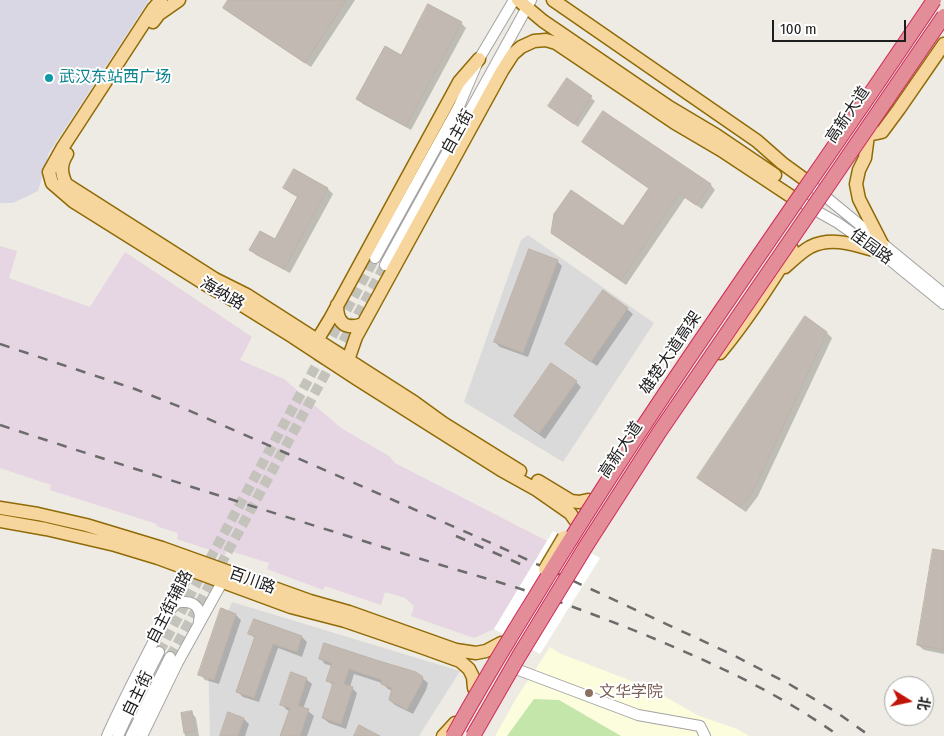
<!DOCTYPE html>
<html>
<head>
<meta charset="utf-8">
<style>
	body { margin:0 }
	#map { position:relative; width:944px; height:736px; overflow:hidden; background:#edebe3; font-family:"Fira Sans Condensed","Noto Sans SC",sans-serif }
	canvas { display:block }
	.north { position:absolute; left:884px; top:676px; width:50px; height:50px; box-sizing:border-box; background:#fff; border:1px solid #a5a5a5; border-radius:50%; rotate:100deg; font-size:14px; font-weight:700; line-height:20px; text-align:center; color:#1d1d1d }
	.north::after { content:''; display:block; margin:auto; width:18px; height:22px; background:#c11409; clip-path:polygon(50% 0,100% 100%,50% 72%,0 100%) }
	.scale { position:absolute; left:772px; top:20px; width:134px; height:22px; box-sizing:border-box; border:2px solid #1d1d1d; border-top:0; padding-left:6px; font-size:15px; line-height:18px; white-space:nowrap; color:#1d1d1d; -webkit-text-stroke:4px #fff; paint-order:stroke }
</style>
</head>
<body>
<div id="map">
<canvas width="944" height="736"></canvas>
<div class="north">北</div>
<div class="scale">100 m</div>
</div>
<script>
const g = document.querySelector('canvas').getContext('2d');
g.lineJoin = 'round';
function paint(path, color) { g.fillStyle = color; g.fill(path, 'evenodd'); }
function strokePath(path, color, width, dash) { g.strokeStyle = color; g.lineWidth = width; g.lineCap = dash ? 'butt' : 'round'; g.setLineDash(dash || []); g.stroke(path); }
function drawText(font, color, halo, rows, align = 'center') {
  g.font = font + ' "Fira Sans Condensed","Noto Sans SC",sans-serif'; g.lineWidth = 4; g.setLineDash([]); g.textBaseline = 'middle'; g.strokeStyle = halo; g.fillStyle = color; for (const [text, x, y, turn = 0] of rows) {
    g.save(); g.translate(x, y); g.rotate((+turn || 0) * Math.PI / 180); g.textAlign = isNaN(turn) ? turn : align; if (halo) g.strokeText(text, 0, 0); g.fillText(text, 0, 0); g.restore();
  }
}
paint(new Path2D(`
	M528,235L654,323L563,462L464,402L521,240Z
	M232,602L460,671L419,736H210L208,659Z`), '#dbdada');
paint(new Path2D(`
	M0,246L17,251L9,278L90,307L125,252L252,337L240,360L284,379L341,428L389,456L395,463L547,541L494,629L474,638L411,616L414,606L405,598L385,592L381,605L325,586L323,590L267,569L269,563L227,550L225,555L177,539L178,533L156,526L157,524L50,490L51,485L0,468Z`), '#e6d5e2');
paint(new Path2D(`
	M550,647L559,653L652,689L697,715L737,729L749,736H495L517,697Z`), '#fbfddc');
paint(new Path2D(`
	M534,699L559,700L621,736H507Z`), '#c4e6aa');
paint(new Path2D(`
	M0,0H149L49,153L38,191L13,203H0Z`), '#d8d7e3');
paint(new Path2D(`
	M553,531L600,558L540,654L494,629Z`), '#fff');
paint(new Path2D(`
	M230,0H355L311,67L230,13L224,8Z
	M461,23L466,28L411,130L363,104L358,99L401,57Z
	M567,80L595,101L578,127L549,106Z
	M584,142L710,184L715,190L702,209L685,198L626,285L558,238L552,233L623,227L649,189L589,147Z
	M285,188L328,189L333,194L290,273L256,255L251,250L275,241L299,198L290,193Z
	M557,261L562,266L528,357L500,347L495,342Z
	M627,309L633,314L597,366L572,349L567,344Z
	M827,333L832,338L758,496L746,512L704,483L699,478Z
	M576,382L581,387L545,439L520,421L515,416Z
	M944,552V654L924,650L918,645Z
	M236,615L241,620L219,684L205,680L200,674Z
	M250,634L302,637L307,642L302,657L278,648L259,702L243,697L237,691L256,639Z
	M320,658L422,678L428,683L426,690L413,714L395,705L390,700L392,691L388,689L382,683L354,674L350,687L352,688L357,693L346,729L329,723L323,718L333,686L328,680L332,666L325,664Z
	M306,679L312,684L303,709L308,711L314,716L307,736H281L290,711L287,710L281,704Z
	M192,713L196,718L199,736H185L182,714Z
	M244,719L249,724L245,736H221Z`), '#0003');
const building = new Path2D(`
	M228,0H346L305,63L223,8Z
	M428,4L462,22L406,126L356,99L385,46L401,55Z
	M567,78L592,96L574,124L548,106Z
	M603,111L711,184L696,205L679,193L621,280L551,233L554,214L571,190L623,226L649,188L582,142Z
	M294,169L328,188L284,269L249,250L260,231L275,239L298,196L283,188Z
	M529,249L558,260L523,353L494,342Z
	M603,290L628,308L591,362L565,344Z
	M805,316L827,332L753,491L740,507L697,478Z
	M551,363L577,381L539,434L514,416Z
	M933,549L944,551V650L917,645Z
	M221,608L236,614L214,680L198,675Z
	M254,619L302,636L297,652L273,644L254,698L236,692L255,636L248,634Z
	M324,643L376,660L416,672L423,677L421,684L407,710L389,700L392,688L381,684L382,680L349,669L344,684L353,687L341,724L322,718L333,683L326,681L332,663L319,659Z
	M291,672L307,678L298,706L309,709L300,736H280L290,708L280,705Z
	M192,711L195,731L184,733L181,713Z
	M228,712L244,718L238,736H220Z
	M359,725L380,736H354Z`);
paint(building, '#c2bab2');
strokePath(building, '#beb2a6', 1);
strokePath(new Path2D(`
	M159,652L375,258
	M170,657L385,265`), '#c3c2bb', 10, [10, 5]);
const minor = new Path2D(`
	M804,179L944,294
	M792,197L838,223L890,260L944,304
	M375,258L459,106L479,59L514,0
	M385,265L531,0
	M171,609C173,607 175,604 177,603C178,602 184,602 185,602C196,602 202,611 199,621
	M516,669L638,715L700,726L705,736
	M107,736C133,678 165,622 192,565
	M118,736L136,697L159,652
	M131,736L170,657
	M142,736L178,662L226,575`);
const major = new Path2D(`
	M161,0L153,9L63,147L49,172L52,183L74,202L208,286L240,304L293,337L357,379L501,470L537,490L570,513L575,520
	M518,0L543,21L669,107L716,135L775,175
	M553,0L757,141L782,163L804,179
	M153,22L159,14L179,0
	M67,154C60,165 61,173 66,184L215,279L247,295L414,402L443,423L520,471
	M882,244L859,199L856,184L859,170L865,158L868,135L882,132L899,109L944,44
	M785,267C793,260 801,252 810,247C832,236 855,245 877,251
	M337,305C337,324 346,330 363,324
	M313,347L330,319L459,82L479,59
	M720,353C747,320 770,285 792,249
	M344,366L348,360L356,337L502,71L513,54L521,47L534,41L546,40L556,43L675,123L721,150L792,197
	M538,481L571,501L579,502L588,500
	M0,508L38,514L86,525L162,548L310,601L349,612L456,650L476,653L486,651L501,643
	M0,521L46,529L115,545L158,558L291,607L345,621L421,647L460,661L469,669L473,677L474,688
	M443,736L455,723`);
strokePath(minor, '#a4a4a4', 12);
strokePath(major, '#8f6a06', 15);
strokePath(minor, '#fff', 10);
strokePath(major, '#f7d69e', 12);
strokePath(new Path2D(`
	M0,344L135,389L188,410L500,547L731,654L789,684L836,712L870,736
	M0,425C140,471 280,515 421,559C450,568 479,576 508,585C554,599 598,616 643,634C711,662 779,693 839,736
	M456,536L527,567`), '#6b6b6b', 2.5, [10, 10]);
const majorBridge = new Path2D(`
	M545,569L564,537`);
const highwayBridge = new Path2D(`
	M453,736C479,689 506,644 534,599C658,393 800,200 934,0
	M473,736L519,656L586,546L660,431L944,16`);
strokePath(majorBridge, '#8f6a06', 15, []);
strokePath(highwayBridge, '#d02b59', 16, []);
strokePath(majorBridge, '#f7d69e', 12);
strokePath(highwayBridge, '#e28d98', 14);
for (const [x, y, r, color] of [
	[49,78,5,"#0f9aa8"],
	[589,693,5,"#8d6e63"]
]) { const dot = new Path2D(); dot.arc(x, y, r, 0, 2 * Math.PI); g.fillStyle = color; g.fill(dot); strokePath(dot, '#fff', 2); }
drawText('16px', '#0d838f', '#fff', [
	["武汉东站西广场",59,78]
], 'left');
drawText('16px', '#1d1d1d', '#fff', [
	["高新大道",848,115,-56],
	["自主街",458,132,-61],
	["佳园路",871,247,36],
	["海纳路",222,294,30],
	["雄楚大道高架",671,353,-56],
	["高新大道",621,450,-56],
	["百川路",252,581,20],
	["自主街辅路",170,607,-63],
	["自主街",138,694,-64]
]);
drawText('16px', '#785e54', '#fff', [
	["文华学院",599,693]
], 'left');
</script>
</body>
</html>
